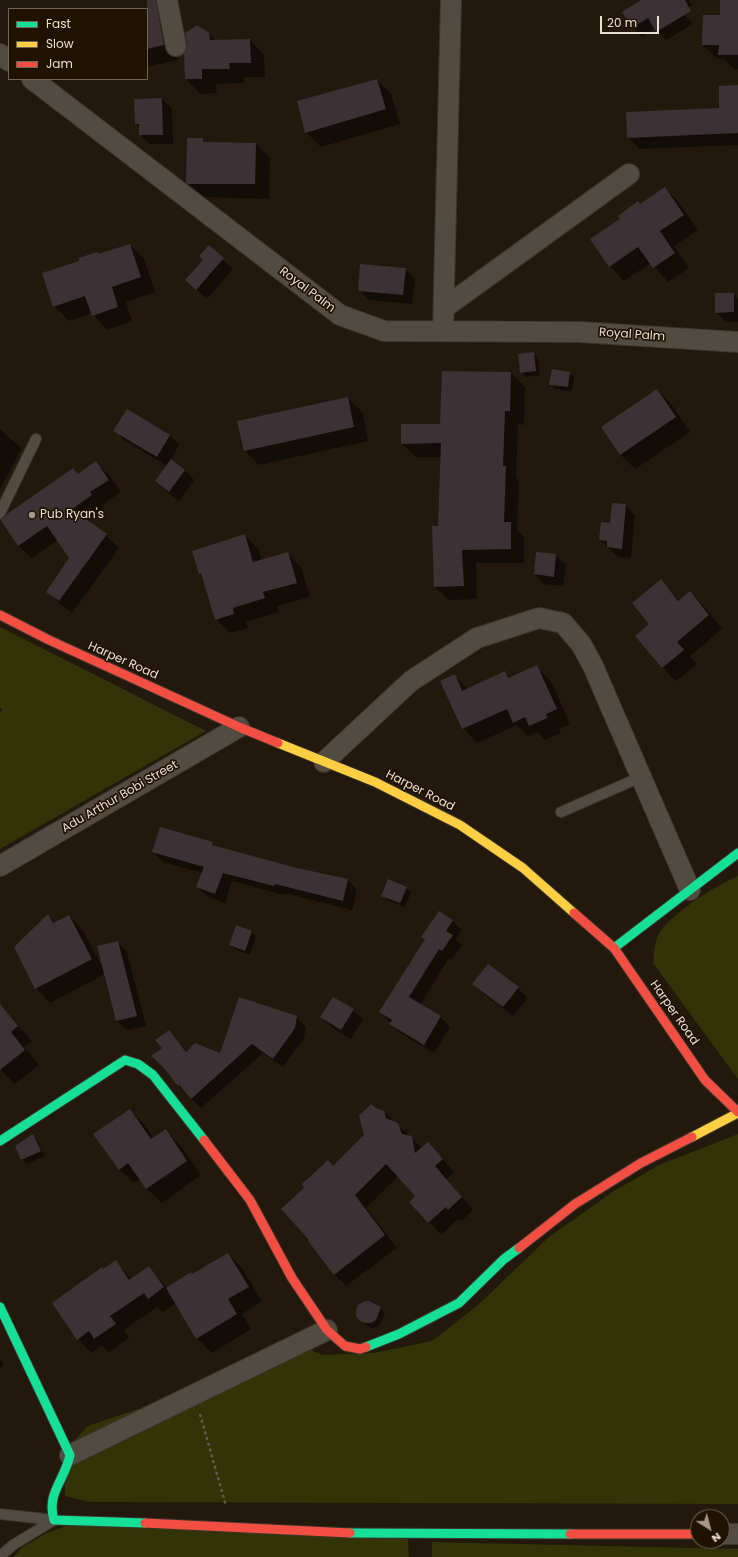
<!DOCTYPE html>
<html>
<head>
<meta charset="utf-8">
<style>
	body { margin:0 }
	#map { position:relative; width:738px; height:1557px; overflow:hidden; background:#22190c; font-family:Poppins,sans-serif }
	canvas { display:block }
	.legend { position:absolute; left:8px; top:8px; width:140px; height:72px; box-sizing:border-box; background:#201200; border:1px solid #706454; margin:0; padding:5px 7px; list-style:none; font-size:12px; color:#e9dfd1 }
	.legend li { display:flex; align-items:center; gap:8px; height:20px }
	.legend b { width:20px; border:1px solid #706454 }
	.north { position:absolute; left:690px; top:1509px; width:40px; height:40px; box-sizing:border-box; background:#201200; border:1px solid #706454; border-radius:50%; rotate:144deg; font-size:11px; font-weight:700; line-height:16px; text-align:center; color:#e9dfd1 }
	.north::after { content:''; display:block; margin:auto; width:14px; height:18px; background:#a39a8c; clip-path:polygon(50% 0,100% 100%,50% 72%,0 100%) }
	.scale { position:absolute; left:600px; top:16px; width:59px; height:18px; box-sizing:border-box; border:2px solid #e9dfd1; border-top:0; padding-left:5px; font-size:12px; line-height:14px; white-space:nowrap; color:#e9dfd1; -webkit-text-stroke:3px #201200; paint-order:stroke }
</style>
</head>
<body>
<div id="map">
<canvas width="738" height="1557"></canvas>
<ul class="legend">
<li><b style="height:5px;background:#16e098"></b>Fast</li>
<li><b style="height:5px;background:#ffcf43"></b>Slow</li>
<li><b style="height:5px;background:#f24e42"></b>Jam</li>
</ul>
<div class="north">N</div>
<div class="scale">20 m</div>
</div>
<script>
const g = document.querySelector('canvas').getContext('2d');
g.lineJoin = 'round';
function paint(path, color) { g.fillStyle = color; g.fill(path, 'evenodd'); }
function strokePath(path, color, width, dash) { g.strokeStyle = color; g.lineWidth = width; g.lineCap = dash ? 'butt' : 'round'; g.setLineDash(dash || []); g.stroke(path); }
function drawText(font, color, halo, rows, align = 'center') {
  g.font = font + ' Poppins,sans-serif'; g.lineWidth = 3.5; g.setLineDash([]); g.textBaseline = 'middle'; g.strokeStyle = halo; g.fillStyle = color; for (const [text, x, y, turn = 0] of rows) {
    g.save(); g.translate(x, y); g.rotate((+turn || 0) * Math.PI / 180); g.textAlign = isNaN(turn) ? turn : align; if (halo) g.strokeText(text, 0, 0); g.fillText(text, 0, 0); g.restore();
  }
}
paint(new Path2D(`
	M0,627L206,731L0,849V712L3,710L0,707Z
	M738,876V1079L653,963C654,955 654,945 657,938C667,915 715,886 738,876Z
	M738,1134V1504L90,1502L65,1496L64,1451L88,1426L197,1389L296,1344L323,1355L374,1353L432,1341L478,1305L549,1237L614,1191L659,1165Z
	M68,1525L408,1539L409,1557H13L24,1546L45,1534Z
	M432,1542L738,1549V1557H432Z`), '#323307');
paint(new Path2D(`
	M643,0H689L692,5L678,15H684L693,24L666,40L655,28L642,37L633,27Z
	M721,0H738V69H734L724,59H717L703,45L721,16Z
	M156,8L171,22L178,60L147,67V10Z
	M209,34L216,41L250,40L264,55L265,77H243L244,83L216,84L217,93L200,94L186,79L185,54L188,50Z
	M377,80L391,94L400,124L321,147L306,132Z
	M738,86V145L640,149L628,137L721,109Z
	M162,99L172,109L173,144H150L140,135V128L136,124Z
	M202,139L206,143L256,144L270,158L269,199L202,197L187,182Z
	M665,188L679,203L698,230L674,246L689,268L668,282L651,263L624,281L610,266L621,219L638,202L641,205Z
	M130,245L144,259L155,292L126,302L132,321L107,330L92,313L69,321L54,306L97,253L99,255Z
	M209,246L233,269L207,299L187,280L204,260Z
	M405,269L415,279L412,304L369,300L359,290Z
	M734,294L738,299V322H726L716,312Z
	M533,353L538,358L540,375L526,377L521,372Z
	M443,372L511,373L525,387L524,425L518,424L516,477L519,480L517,530L524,537V563H476L477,599L449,600L435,587L439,527L442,457H416L402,444L441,425Z
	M569,373L574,377L572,391L555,389L550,384Z
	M657,390L671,404L690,432L635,469L620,454Z
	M348,398L363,413L368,441L259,465L244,450Z
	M0,429L22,449L0,489Z
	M115,430L170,435L179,445L171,460L185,470L194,480L179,501L166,491L156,481L167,466L124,440Z
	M96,462L109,475L121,492L102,505L104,508L86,520L106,535L119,548L72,613L60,604L47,591L71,558L58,540L32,558L19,546L1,520L79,475Z
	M625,505L635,515L631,558L618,557L600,540Z
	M245,535L259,550L262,561L287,553L301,567L310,597L277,606L279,612L246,622L248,628L230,633L216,619L203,576L200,573Z
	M556,555L566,565L563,586L544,584L535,574Z
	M661,581L680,601L690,593L704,606L722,629L690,656L697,664L676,681L663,668L636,636L651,624Z
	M536,667L551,681L570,724L559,729L561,733L545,740L537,732L528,736L517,725L477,743L463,728L455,676L468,689L504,672L510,678Z
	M212,843L217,848L297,869L348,880L357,890L352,910L284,893V895L232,881L225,903L207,896L197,887L202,873L163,862L154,852Z
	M406,888L411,892L405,907L387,900L383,896Z
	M439,912L453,921L462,930L456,939L462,945L451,960L449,958L420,1005L441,1017L450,1027L434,1053L400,1033L380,1012L426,940L422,937Z
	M48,915L56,923L69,916L83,931L102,966L118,942L127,952L146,1026L127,1030L117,1021L105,974L50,1003L36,988Z
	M251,932L256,936L250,955L235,949L230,945Z
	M488,965L518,988L528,998L513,1016L483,993L474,984Z
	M353,1010L363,1020L351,1039L331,1027L322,1017Z
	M7,1014L32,1041L24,1047L39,1065L15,1084L0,1069V1019Z
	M296,1017L306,1027L304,1038L283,1067L263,1053L201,1108L178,1086L164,1068L163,1048L169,1031L187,1052L221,1055Z
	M375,1109L384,1112L422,1148L428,1143L440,1156L454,1172L446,1179L473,1210L461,1221L458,1219L441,1235L429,1222L416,1196L398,1176L366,1208L397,1248L346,1286L334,1274L333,1167L365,1135Z
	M129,1110L144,1124L154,1139L166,1131L180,1145L201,1175L162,1203L147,1189L140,1179L134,1183L119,1169Z
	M33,1136L37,1140L45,1156L27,1164L22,1159Z
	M228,1254L242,1268L262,1301L242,1314L251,1329L212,1353L197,1338L176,1303L163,1312L157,1307L124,1330L129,1338L109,1352L102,1345L92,1353L78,1339L104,1270L116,1262L132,1279L149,1267L167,1288L192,1276Z
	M380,1308L385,1313L380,1324L376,1327L371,1328L366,1325L360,1320Z
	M0,1359L4,1365L0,1368Z`), '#0007');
paint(new Path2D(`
	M147,0H156L164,45L147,49Z
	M641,0H685L691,11L656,32L648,18L632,28L622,12Z
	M720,0H738V55H718L719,45H702L703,15H720Z
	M197,25L209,33L210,40L250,39L251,63H229L230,69H202V79H185L184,53L187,49V44L185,33Z
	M377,79L386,109L305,133L297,101Z
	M738,85V133L627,138L626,112L719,108V86Z
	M162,98L163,135H139V124H135L134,99Z
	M187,138H203V142L256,143L255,184H187L186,183Z
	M665,187L684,215L660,231L675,253L653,268L638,247L609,267L590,239L620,219L618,216L638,201L640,204Z
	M130,244L141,277L112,287L118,307L92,316L85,296L53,307L42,273L79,261V258L97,252L98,254Z
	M209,245L224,258L196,290L185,280L203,260L199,256Z
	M360,264L406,268L403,295L358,291Z
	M715,293H734V312L715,313Z
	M534,352L536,371L520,373L518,354Z
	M552,369L570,372L568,387L549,385Z
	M442,371L511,372L510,411H505L503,466H506L504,522H511V549L462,550L464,586L434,587L432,526H438L441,443L401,444V424H440Z
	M657,389L676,417L620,455L601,427Z
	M348,397L354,427L244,451L237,421Z
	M127,409L170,435L157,457L113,431Z
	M171,459L185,470L169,492L155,481Z
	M96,461L109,480L90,492L92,495L72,509L107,534L59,601L46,592L69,558L47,526L18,546L0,519L4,518L7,514L73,468L78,474Z
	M612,503L626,504L622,549L607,547V541L599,540L601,522L610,523Z
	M245,534L253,562L288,552L297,583L263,592L265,598L233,608L234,614L215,620L201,573L199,574L192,551Z
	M536,552L556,554L554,577L534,574Z
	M661,579L678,601L690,591L709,615L677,642L684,650L662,668L635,636L649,624L632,603Z
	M537,665L557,709L546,714L547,718L529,726L525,717L513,723L507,709L462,729L440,681L455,674L462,691L505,671L508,678Z
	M160,827L213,842L212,845L297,868L348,879L343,901L275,884L274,886L223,873L215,894L196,887L204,867L152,852Z
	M388,879L407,887L400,903L381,896Z
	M439,911L453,920L446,931L453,935L442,951L439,949L409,997L441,1016L424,1045L389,1024L392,1020L379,1012L425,939L421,937Z
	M48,914L53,923L69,915L92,959L35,989L14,947Z
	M236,925L252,931L245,951L229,945Z
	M118,941L137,1016L116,1021L97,946Z
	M488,964L519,987L503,1007L472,984Z
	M239,997L297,1016L295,1028L273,1059L252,1044L191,1099L179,1085L178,1086L163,1067L151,1056L162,1048L155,1040L169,1030L186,1052L195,1043L220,1053Z
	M333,997L354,1009L341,1030L320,1017Z
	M0,1004L18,1026L11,1032L25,1050L0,1070Z
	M371,1104L376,1108L384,1111L386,1118L398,1123L402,1134L412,1136L415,1153L428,1142L443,1159L435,1166L462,1197L448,1210L446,1207L428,1223L409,1202L415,1196L386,1164L355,1195L385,1235L334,1275L308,1241L309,1240L281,1209L304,1188L302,1184L328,1160L333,1166L364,1135L359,1116Z
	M130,1109L151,1139L166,1129L187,1161L146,1189L128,1163L119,1170L93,1134Z
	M33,1134L41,1151L21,1160L15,1146Z
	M228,1253L249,1287L228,1299L237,1314L196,1339L166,1288L191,1272L192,1274Z
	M116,1260L129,1280L149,1266L164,1287L148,1299L144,1293L110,1316L116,1324L94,1339L89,1331L77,1340L52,1303L102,1267L103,1269Z
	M369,1301L381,1307L376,1320L371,1323H365L360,1321L356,1316V1310L358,1305L363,1302Z`), '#3c3135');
const lane = new Path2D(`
	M0,513L36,439
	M561,812L641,777
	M0,1514L54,1520
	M0,1556L13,1545L54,1520`);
const street = new Path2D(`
	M167,0L176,46
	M0,54L9,61
	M32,79L340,315L384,331L579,332L738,342
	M444,308L629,174
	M443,331L451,0
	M324,762L411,681L477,638L539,618L563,623L581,644L593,666L690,890
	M0,866L239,727
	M70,1455L327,1330
	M722,1534H738`);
const fast = new Path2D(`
	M614,948L738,853
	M0,1141L125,1060L138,1064L153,1075L204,1140
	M0,1307L70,1455C65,1480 46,1493 54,1520L145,1523
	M366,1347L399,1334L459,1303L504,1259L519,1248
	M350,1533L570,1534`);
const slow = new Path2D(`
	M278,743L375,782L460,825L523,868L574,913
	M692,1137L738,1113`);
const jam = new Path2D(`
	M0,615L49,640L239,727L278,743
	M574,913L614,948L705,1080L738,1112
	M204,1140L250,1200L292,1278L327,1330L345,1346L360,1349L366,1347
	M519,1248L575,1204L641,1163L692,1137
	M145,1523L350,1533
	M570,1534H698`);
strokePath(lane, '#3c352d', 12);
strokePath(street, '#3c352d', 22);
strokePath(fast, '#3c352d', 11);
strokePath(slow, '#3c352d', 11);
strokePath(jam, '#3c352d', 11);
strokePath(new Path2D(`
	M200,1414L226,1506`), '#605a51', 2.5, [3, 3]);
strokePath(lane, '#524b42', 10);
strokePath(street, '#524b42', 20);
strokePath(fast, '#16e098', 9);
strokePath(slow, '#ffcf43', 9);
strokePath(jam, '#f24e42', 9);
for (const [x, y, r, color] of [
	[32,515,4,"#a39a8c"]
]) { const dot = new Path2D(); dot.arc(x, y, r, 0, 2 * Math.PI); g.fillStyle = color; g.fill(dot); strokePath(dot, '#201200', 1.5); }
drawText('12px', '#e9dfd1', '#201200', [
	["Royal Palm",307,290,37],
	["Royal Palm",632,335,4],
	["Harper Road",123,661,24],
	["Harper Road",420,791,27],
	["Adu Arthur Bobi Street",120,797,-30],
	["Harper Road",674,1013,55]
]);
drawText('12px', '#e9dfd1', '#201200', [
	["Pub Ryan's",40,515]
], 'left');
</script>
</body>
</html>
